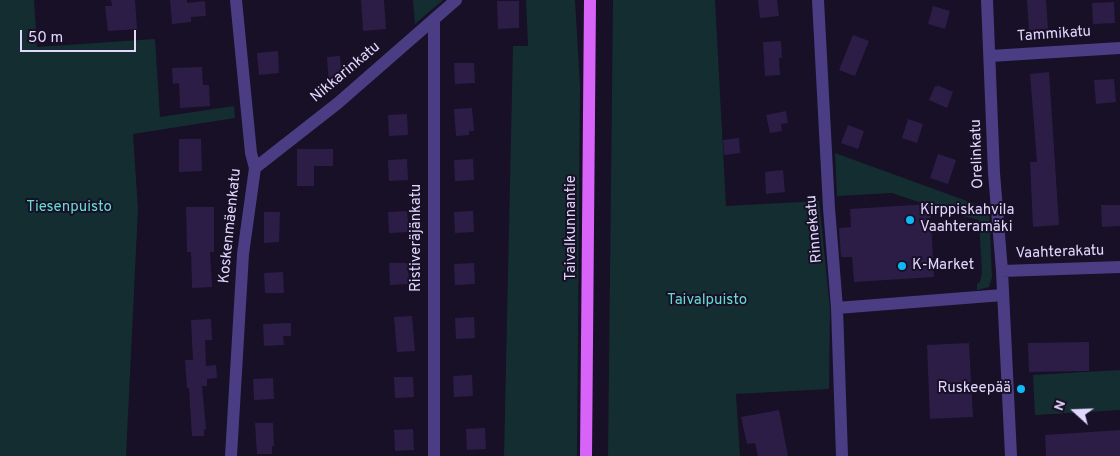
<!DOCTYPE html>
<html>
<head>
<meta charset="utf-8">
<style>
	body { margin:0 }
	#map { position:relative; width:1120px; height:456px; overflow:hidden; background:#171026; font-family:Overpass,sans-serif }
	canvas { display:block }
	.north { position:absolute; left:1050px; top:386px; width:50px; height:50px; -webkit-text-stroke:4px #171026; paint-order:stroke; rotate:290deg; font-size:14px; font-weight:700; line-height:20px; text-align:center; color:#e1d7fd }
	.north::after { content:''; display:block; margin:auto; width:18px; height:22px; background:#e1d7fd; clip-path:polygon(50% 0,100% 100%,50% 72%,0 100%) }
	.scale { position:absolute; left:20px; top:30px; width:116px; height:22px; box-sizing:border-box; border:2px solid #e1d7fd; border-top:0; padding-left:6px; font-size:15px; line-height:18px; white-space:nowrap; color:#e1d7fd; -webkit-text-stroke:4px #171026; paint-order:stroke }
</style>
</head>
<body>
<div id="map">
<canvas width="1120" height="456"></canvas>
<div class="north">N</div>
<div class="scale">50 m</div>
</div>
<script>
const g = document.querySelector('canvas').getContext('2d');
g.lineJoin = 'round';
function paint(path, color) { g.fillStyle = color; g.fill(path, 'evenodd'); }
function strokePath(path, color, width, dash) { g.strokeStyle = color; g.lineWidth = width; g.lineCap = dash ? 'butt' : 'round'; g.setLineDash(dash || []); g.stroke(path); }
function drawText(font, color, halo, rows, align = 'center') {
  g.font = font + ' Overpass,sans-serif'; g.lineWidth = 4; g.setLineDash([]); g.textBaseline = 'middle'; g.strokeStyle = halo; g.fillStyle = color; for (const [text, x, y, turn = 0] of rows) {
    g.save(); g.translate(x, y); g.rotate((+turn || 0) * Math.PI / 180); g.textAlign = isNaN(turn) ? turn : align; if (halo) g.strokeText(text, 0, 0); g.fillText(text, 0, 0); g.restore();
  }
}
paint(new Path2D(`
	M0,0H34L37,47L155,39L160,117L234,106L235,118L133,134L138,209L126,456H0Z
	M413,0H443L415,24Z
	M526,0H575L580,85L577,456H504L513,46H528Z
	M613,0H715L726,206L819,201L830,309L829,389L736,394L740,456H608Z
	M835,153L989,209L992,277L989,287L977,290V284L980,282L982,273L979,220L935,209L930,206L929,204H924L892,193L837,196Z
	M1120,370V410L1035,415L1033,375Z`), '#142d30');
paint(new Path2D(`
	M111,0H135L137,29L108,31L105,6H112Z
	M170,0H187V3L205,1L206,16L191,17V22L172,24Z
	M361,0H384L386,29L363,31Z
	M758,0H777L779,16L760,18Z
	M1027,0H1046L1048,29L1029,30Z
	M497,1H519V28L498,29Z
	M1114,2L1115,23L1093,24L1092,3Z
	M933,6L950,11L945,29L928,24Z
	M853,35L869,41L855,76L839,70Z
	M781,41L782,58H779L780,75L765,76L763,42Z
	M278,51L279,73L259,75L257,53Z
	M340,56L342,84L329,85L327,57Z
	M454,63H474L475,83L455,84Z
	M202,67L203,85H209L210,106L180,108L179,83L173,84L172,68Z
	M1049,72L1059,225L1033,227L1030,162H1037L1030,74Z
	M1114,79L1116,102L1096,104L1094,80Z
	M937,85L953,92L947,108L929,100L935,86L937,87Z
	M472,108L474,131H469V135L456,136L454,109Z
	M786,111L788,123L781,124L782,131L770,133L766,115Z
	M407,114L408,135L389,136L388,115Z
	M908,119L923,124L917,143L902,138Z
	M848,125L864,131L858,149L841,143Z
	M739,138L740,153L724,155L723,140Z
	M179,139H201L202,171L179,172Z
	M297,149H333V166H314V186H297Z
	M938,154L956,160L948,184L930,178Z
	M407,159L408,180L389,181L388,160Z
	M473,159L474,180L455,181L454,160Z
	M783,170L785,192L766,194L765,172Z
	M930,204L934,277L854,282L852,257H841L839,228L851,227L850,209Z
	M1101,205H1120V226L1102,227Z
	M186,207H214V252H210L212,287L192,288L191,252H187Z
	M407,211L409,232L389,233L388,212Z
	M473,211L474,232L455,233L454,212Z
	M264,212H280L279,242L264,243Z
	M389,263H408L409,284L390,285Z
	M474,263L475,284L455,285L454,264Z
	M283,272L284,293H265L264,273Z
	M412,316L415,351L397,352L394,317Z
	M474,317L475,338L456,339L455,318Z
	M211,319L212,340H205L206,366L216,365L217,378L207,379V386H202L206,429H204V436H192L189,388H187L185,360H193L191,320Z
	M291,323V336H283L284,345L264,346L263,324Z
	M1089,342V371L1029,372L1028,343Z
	M969,343L973,417L930,419L927,345Z
	M472,375L473,396L454,397L453,376Z
	M394,377H413L414,397L395,398Z
	M273,378L274,399L254,400L253,379Z
	M779,410L788,456H758L755,443L747,444L741,417Z
	M255,423H273L274,446H272V454H257Z
	M485,428L486,449L467,450L466,429Z
	M413,429L414,450L395,451L394,430Z
	M1120,430V456H1046L1045,435Z`), '#2c1d47');
strokePath(new Path2D(`
	M818,0L829,208L837,308L842,456
	M987,0L994,173L1002,271L1011,456
	M434,20V456
	M990,56L1120,48
	M255,168L338,103L456,0
	M1002,271L1120,267
	M837,308L1003,295
	M231,456L243,254L255,168L251,153L236,0`), '#4b3d83', 12);
strokePath(new Path2D(`
	M586,456L590,0`), '#d863f9', 12);
for (const [x, y, r, color] of [
	[910,220,5,"#0bbaf6"],
	[902,266,5,"#0bbaf6"],
	[1021,389,5,"#0bbaf6"]
]) { const dot = new Path2D(); dot.arc(x, y, r, 0, 2 * Math.PI); g.fillStyle = color; g.fill(dot); strokePath(dot, '#171026', 2); }
drawText('15px', '#e1d7fd', '#171026', [
	["Tammikatu",1054,35,-4],
	["Nikkarinkatu",346,73,-40],
	["Orelinkatu",978,154,-92],
	["Koskenmäenkatu",231,226,-84],
	["Taivalkunnantie",572,228,-90],
	["Rinnekatu",815,229,-95],
	["Ristiveräjänkatu",417,238,-90],
	["Vaahterakatu",1060,253,-2]
]);
drawText('15px', '#65dcd0', '#171026', [
	["Tiesenpuisto",69,208],
	["Taivalpuisto",707,301]
]);
drawText('15px', '#e1d7fd', '#171026', [
	["Kirppiskahvila",920,211],
	["Vaahteramäki",920,228],
	["K-Market",912,266],
	["Ruskeepää",1011,389,"right"]
], 'left');
</script>
</body>
</html>
